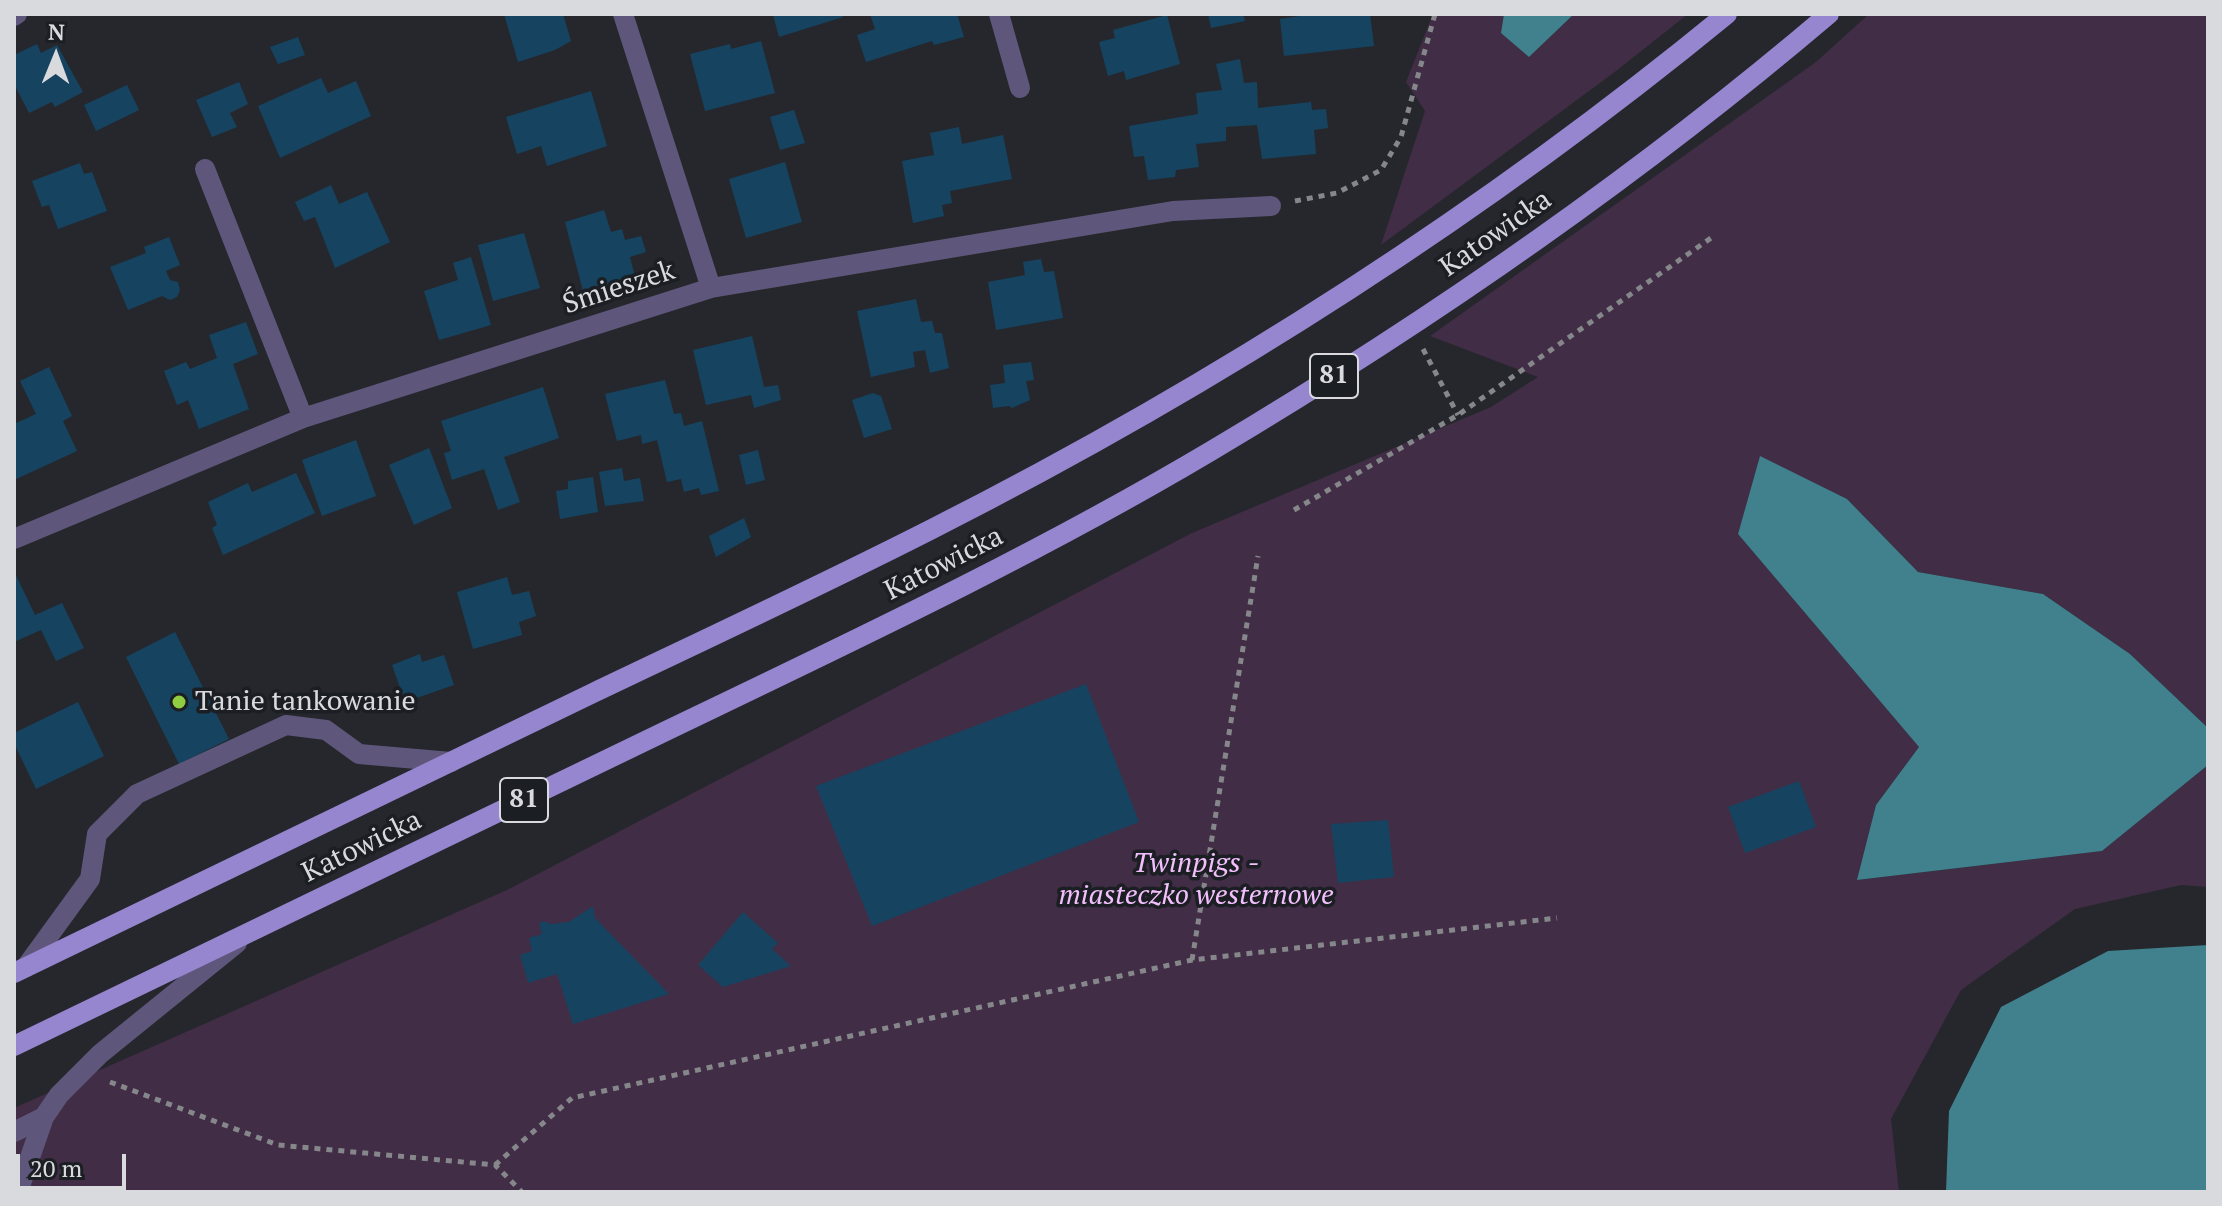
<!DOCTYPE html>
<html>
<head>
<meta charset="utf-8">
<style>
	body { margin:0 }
	#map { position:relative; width:2222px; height:1206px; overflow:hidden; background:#25272d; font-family:"PT Serif",serif }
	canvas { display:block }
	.frame { position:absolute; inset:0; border:16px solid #d8dade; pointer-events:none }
	.north { position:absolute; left:16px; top:16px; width:80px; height:80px; -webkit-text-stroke:6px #1b1e23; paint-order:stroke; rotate:1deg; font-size:22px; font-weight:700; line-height:32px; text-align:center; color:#d8dade }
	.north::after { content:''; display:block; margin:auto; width:28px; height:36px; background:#d8dade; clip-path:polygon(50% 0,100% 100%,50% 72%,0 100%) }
	.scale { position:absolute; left:16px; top:1154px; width:110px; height:36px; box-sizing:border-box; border:4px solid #d8dade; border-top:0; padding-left:10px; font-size:24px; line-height:28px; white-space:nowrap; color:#d8dade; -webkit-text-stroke:6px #1b1e23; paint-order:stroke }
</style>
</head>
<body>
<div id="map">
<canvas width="2222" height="1206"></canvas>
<div class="frame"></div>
<div class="north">N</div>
<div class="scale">20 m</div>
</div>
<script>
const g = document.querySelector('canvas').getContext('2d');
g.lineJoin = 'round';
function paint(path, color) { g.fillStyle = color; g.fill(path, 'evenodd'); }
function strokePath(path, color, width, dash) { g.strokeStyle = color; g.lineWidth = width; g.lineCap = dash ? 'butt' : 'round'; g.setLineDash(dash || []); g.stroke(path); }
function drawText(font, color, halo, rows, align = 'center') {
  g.font = font + ' "PT Serif",serif'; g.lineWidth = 7; g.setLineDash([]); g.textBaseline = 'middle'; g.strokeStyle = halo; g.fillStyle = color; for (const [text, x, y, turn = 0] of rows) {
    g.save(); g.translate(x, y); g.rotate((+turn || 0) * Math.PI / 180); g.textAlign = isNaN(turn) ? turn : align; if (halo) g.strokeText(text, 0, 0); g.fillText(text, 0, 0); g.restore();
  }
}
paint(new Path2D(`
	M1433,14H1504L1502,33L1529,57L1574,14H1688L1616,71L1381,245L1425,111L1406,82Z
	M1869,14H2208V728L2130,654L2043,594L1918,572L1847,499L1760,457L1738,534L1919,747L1876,805L1858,880L2102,851L2208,765V887L2181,885L2075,909L1961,990L1891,1119L1899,1192H14V1108L507,890L1192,533L1491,407L1538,377L1430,336L1816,62Z`), '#412d45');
paint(new Path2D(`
	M1504,14H1574L1529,57L1501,33Z
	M1760,456L1847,499L1918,572L2043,594L2130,654L2208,728V765L2102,851L1857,880L1876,805L1919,747L1738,534Z
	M2208,945V1192H1946L1949,1111L2001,1007L2108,951Z`), '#40818d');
paint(new Path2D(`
	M504,14H563L571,41L555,50L518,62Z
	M775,14H842L843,17L779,37L773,15Z
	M870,14H957L964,37L934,45L932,41L866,62L857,35L875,29Z
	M1208,14H1243L1245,21L1211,28Z
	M1313,14H1370L1374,46L1284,56L1280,19Z
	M1167,15L1180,64L1126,80L1124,71L1108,76L1099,42L1115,38L1113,30Z
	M298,37L305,55L278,64L270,47Z
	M761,41L775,93L705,111L690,54L730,44L731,49Z
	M37,44L41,53L57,45L83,92L55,107L52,102L29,113L14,84V55Z
	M1240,59L1244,83L1257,82L1258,108L1311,102L1312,110L1326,109L1328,128L1314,130L1316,154L1262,159L1257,125L1226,127V141L1196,144L1199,167L1176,170L1175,177L1148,180L1144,156L1134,157L1129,126L1198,114L1196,93L1222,90L1216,64Z
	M321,78L328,93L356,81L371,116L280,158L258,106Z
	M239,82L248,104L230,113L237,127L212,137L196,100Z
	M127,85L139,110L96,131L84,105Z
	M591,91L607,146L547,166L541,146L517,154L506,117Z
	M794,110L805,143L780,150L770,117Z
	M959,127L962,144L1003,135L1012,179L950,191L952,203L942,205L944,216L913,223L902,161L934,155L930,133Z
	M785,162L802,222L746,238L729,179Z
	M80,163L84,174L92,172L107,211L58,229L49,205L42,207L32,181Z
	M331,185L339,204L367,192L390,242L335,268L315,217L304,221L295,202Z
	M604,210L611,232L622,229L625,240L641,236L646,252L630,257L636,281L584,295L565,222Z
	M524,233L540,288L493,301L478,245Z
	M169,237L180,265L166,271L170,280L178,282L180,290L177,297L170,300L162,296L128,310L110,267L146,253L144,247Z
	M471,257L491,325L439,340L424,291L458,280L453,263Z
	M1041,259L1044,272L1054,271L1063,318L996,330L988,282L1025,275L1023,262Z
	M916,299L921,322L932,321L935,333H942L949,368L930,373L925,350L913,352L915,367L871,377L857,311Z
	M246,322L258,354L233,364L249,409L199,429L188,400L177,405L164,371L186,362L190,369L217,358L209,335Z
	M752,336L764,387L778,385L781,400L754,408L751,395L706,405L693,350Z
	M1031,362L1034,380L1026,381L1030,400L1012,408L1009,406L993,408L990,385L1005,383L1003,365Z
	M49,367L72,416L63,421L77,451L14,480V424L36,414L20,381Z
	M665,380L674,414L681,413L684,426L702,421L719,491L701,495L699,488L684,492L681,479L667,482L657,440L642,444L641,435L617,441L605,394Z
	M543,387L559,438L504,457L520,502L498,510L484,469L452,480L444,453L451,451L441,421Z
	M873,393L881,396L892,429L864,438L852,400Z
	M356,440L376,496L322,516L302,460Z
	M429,448L452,508L414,525L389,465Z
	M758,450L765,480L746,485L739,455Z
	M622,468L624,481L640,478L644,501L605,506L599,472Z
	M296,473L315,513L223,555L212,528L217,525L208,502L248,483L252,492Z
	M593,477L598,512L560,519L556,491L568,489V481Z
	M744,518L751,537L716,557L709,536Z
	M14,571L35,615L62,603L84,648L56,661L41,630L14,642Z
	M507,577L512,595L529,591L536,616L519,622L522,635L473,649L457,592Z
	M175,632L229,739L179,764L126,657Z
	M420,654L422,662L444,655L454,685L405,702L392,665Z
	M1086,684L1139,822L872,926L816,786Z
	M78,702L104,756L36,789L14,743V733Z
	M1799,781L1816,827L1745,853L1728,807Z
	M1388,820L1394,877L1338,883L1331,824Z
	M593,906L595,918L669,994L573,1024L557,974L528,983L520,955L532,951L529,938L542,934L539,923L544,921L550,924L569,922Z
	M743,912L778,943L772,949L791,966L723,987L698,965Z`), '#164460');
strokePath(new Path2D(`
	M1295,201L1337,193L1381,170L1401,137L1435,14
	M1423,349L1458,415
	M1294,510L1458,415L1711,238
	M1192,960L1258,556
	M110,1082L278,1145L495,1165L522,1192
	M495,1165L572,1098L1192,960L1557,918`), '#85878b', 5, [6, 6]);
strokePath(new Path2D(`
	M26,967L90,879L97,834L137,794L286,725L326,730L359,754L451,762
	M14,1132L44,1117
	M18,1192L44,1117L59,1095L100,1054L237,943`), '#5f577b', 20);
strokePath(new Path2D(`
	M623,14L711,288
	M999,14L1020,88
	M14,16L17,14
	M205,169L303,418
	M14,539L303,418L711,288L1173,211L1271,206`), '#5f577b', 20);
strokePath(new Path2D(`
	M14,973C207,881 400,787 593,693C706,639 820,586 932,529C1214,386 1482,215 1727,14
	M14,1046C232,941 450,835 668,730C851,642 1036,555 1211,451C1428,322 1636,178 1829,14`), '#9685cf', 20);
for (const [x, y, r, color] of [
	[179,702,8,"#90cd41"]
]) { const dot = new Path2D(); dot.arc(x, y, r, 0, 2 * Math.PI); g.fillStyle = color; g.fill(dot); strokePath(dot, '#1b1e23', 3); }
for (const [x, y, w] of [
	[1334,376,48],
	[524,800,48]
]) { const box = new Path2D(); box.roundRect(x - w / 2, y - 22, w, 44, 6); g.fillStyle = '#1b1e23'; g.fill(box); strokePath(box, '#d8dade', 2); }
drawText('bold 26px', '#d8dade', null, [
	["81",1334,376],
	["81",524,800]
]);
drawText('28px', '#d8dade', '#1b1e23', [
	["Katowicka",1496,234,-35],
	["Śmieszek",619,288,-18],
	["Katowicka",944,564,-27],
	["Katowicka",362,847,-26]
]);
drawText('28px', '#d8dade', '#1b1e23', [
	["Tanie tankowanie",195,702]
], 'left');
drawText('italic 28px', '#f2bffc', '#1b1e23', [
	["Twinpigs -",1196,864],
	["miasteczko westernowe",1196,896]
]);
</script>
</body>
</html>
